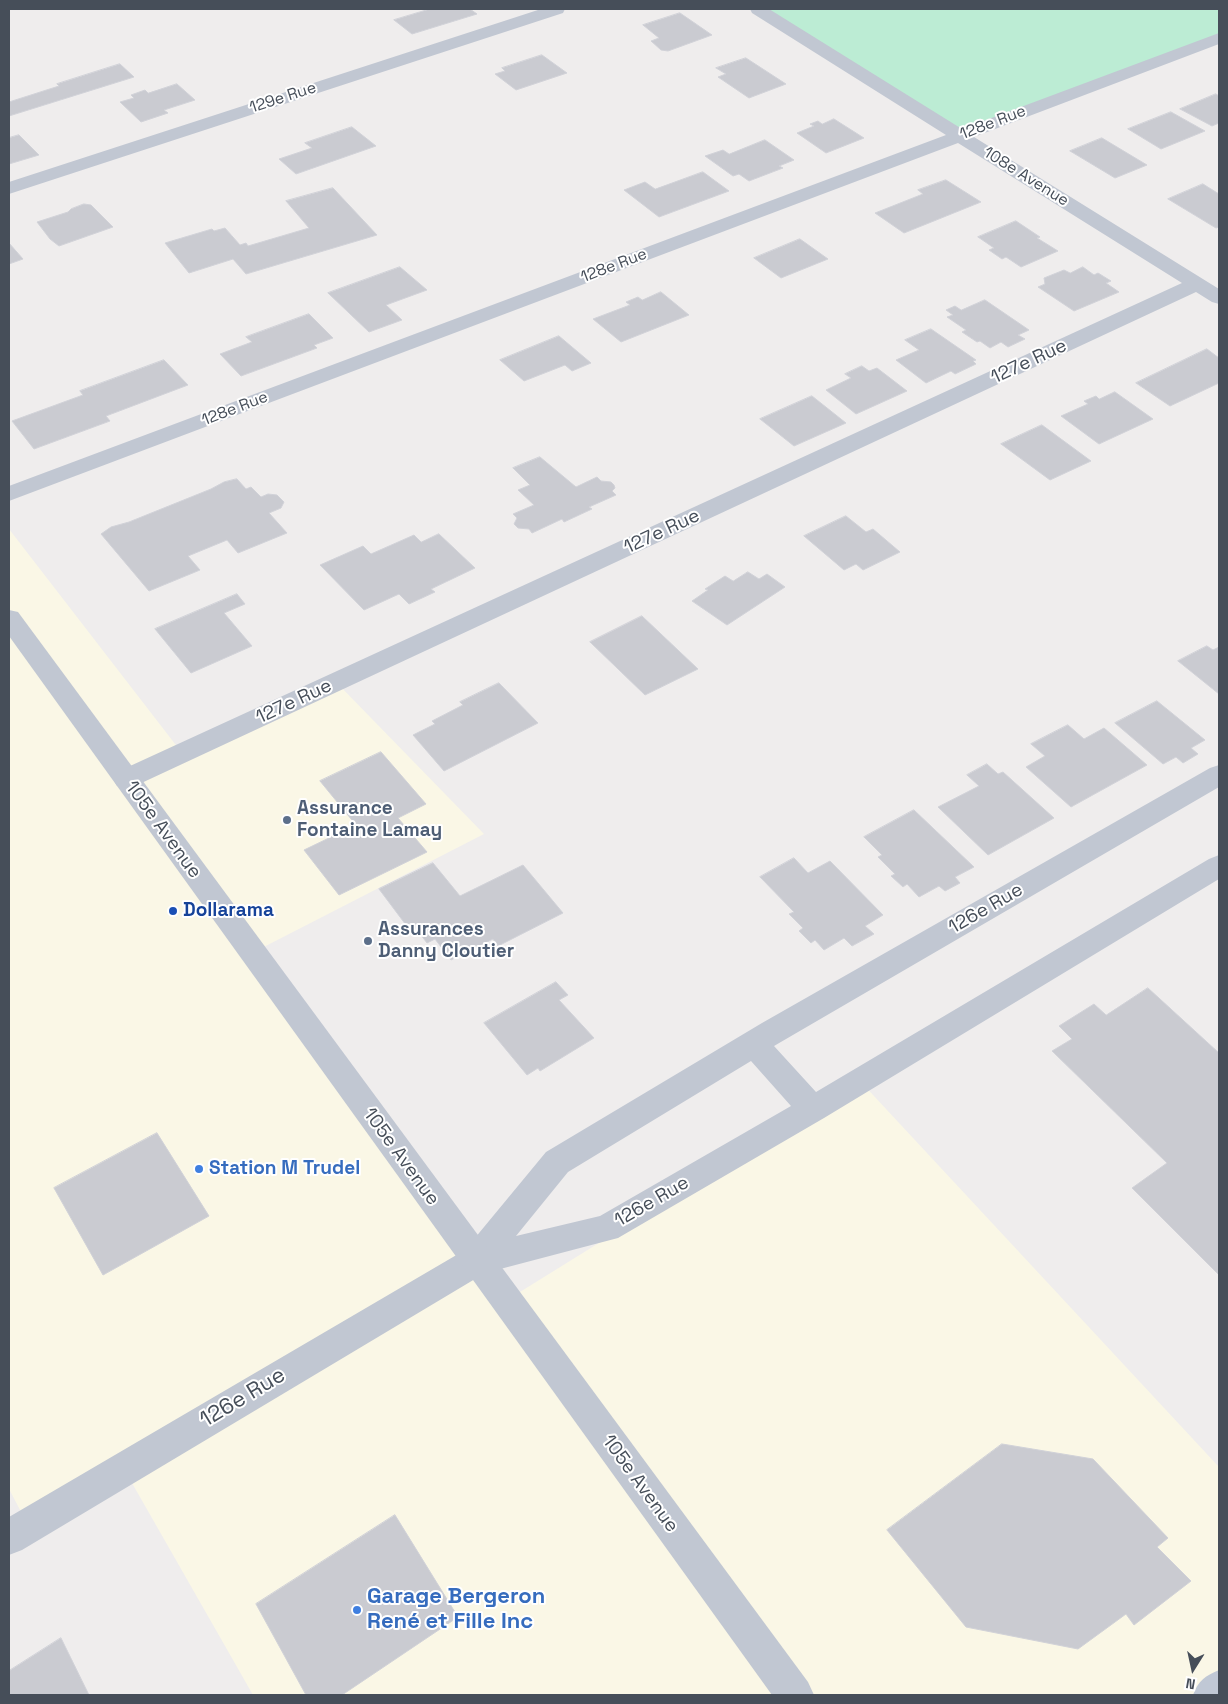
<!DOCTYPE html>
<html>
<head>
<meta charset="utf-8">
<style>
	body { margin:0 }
	#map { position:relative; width:1228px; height:1704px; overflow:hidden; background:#efeded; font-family:"Space Grotesk",sans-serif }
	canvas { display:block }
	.frame { position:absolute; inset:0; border:10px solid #464e59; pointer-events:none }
	.north { position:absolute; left:1168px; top:1644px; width:50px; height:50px; -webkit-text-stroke:4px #fff; paint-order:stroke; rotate:190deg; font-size:14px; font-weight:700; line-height:20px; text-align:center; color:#464e59 }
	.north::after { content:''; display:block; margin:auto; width:18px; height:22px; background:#464e59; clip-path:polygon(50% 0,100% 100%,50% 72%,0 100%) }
</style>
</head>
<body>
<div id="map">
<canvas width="1228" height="1704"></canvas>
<div class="frame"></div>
<div class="north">N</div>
</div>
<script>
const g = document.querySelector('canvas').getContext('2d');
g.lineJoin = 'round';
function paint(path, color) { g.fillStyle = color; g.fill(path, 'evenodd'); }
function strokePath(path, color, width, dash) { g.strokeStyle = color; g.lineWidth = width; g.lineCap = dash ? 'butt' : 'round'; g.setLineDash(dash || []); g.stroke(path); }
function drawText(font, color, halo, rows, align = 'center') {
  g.font = font + ' "Space Grotesk",sans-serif'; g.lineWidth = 4; g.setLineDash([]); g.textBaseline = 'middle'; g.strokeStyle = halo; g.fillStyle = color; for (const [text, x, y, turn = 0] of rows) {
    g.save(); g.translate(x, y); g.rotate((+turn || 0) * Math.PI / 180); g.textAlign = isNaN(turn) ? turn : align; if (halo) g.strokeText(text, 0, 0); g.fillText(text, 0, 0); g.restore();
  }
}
paint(new Path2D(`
	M9,529L182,753L336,682L484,834L252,953L507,1300L860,1081L1219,1467V1695H253L124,1469L28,1525L9,1489Z`), '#faf7e6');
paint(new Path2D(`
	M758,9H1219V38L960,136Z`), '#bcecd4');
const building = new Path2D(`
	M430,9H470L477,14L412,34L394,20Z
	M680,13L712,35L668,51L661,50L651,41L659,38L643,25Z
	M542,55L567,73L516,90L495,74L505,71L502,68Z
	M746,58L786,84L749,98L718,77L726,74L716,68Z
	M120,64L134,77L9,116V102L59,86L57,84Z
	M177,84L195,100L164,110L168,113L141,122L120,102L134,98L131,95L145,90L148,93Z
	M1216,94L1219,96V123L1212,126L1180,109Z
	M1171,112L1205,131L1161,149L1128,129Z
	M834,119L864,138L826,153L797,133L814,126L810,124L818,121L822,124Z
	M352,127L376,146L296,174L279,159L312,148L305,143Z
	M19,135L39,155L9,164V138Z
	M1102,138L1147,165L1115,178L1070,151Z
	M765,140L794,160L779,166L783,168L749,181L739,174L733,176L705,156L723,150L729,154Z
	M703,172L729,191L659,217L624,190L645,182L655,189Z
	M946,180L981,202L904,233L875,213L923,194L918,190Z
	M1203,184L1219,194V227L1216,228L1168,199Z
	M333,188L377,235L246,274L233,259L189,273L165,243L212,229L214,231L225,228L240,245L246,243L248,246L309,228L286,201Z
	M84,204L91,205L113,227L59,246L50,239L37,222L68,212L71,209Z
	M1016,221L1040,237L1037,238L1058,251L1021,267L1006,257L1002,259L989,250L994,248L978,237Z
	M800,239L828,259L781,278L754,258Z
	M9,243L23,259L9,264Z
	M400,267L427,290L386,305L402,320L369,332L328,293Z
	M1083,267L1094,275L1098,273L1111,281L1106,283L1119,292L1074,311L1038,287L1045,284L1044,278L1064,270L1070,273Z
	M661,292L689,315L621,342L593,319L630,305L626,302L638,297L642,300Z
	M985,300L1029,330L1018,335L1025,339L1008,347L1001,342L990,348L980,341L977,342L962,332L966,330L947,317L953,315L946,310L955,306L961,310Z
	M309,314L333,338L314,345L317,348L241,376L220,354L252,342L246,337Z
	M931,329L976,360L973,361L976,364L955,374L951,371L926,383L896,360L919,350L905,340Z
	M559,336L591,363L572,371L565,365L524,381L500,360Z
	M1207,349L1219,358V383L1170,406L1136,383Z
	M164,360L188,385L106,416L110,421L34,449L12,421L83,395L80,391Z
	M862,366L869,371L877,368L907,391L856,414L826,390L851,378L845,374Z
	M1115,392L1153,419L1099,444L1061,416L1088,404L1084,401L1096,396L1099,399Z
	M812,396L846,423L794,446L760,419Z
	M1042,425L1091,461L1050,480L1001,444Z
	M540,457L576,487L597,477L601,481L611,482L614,485L615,488L612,491L616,495L589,507L592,509L564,522L562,519L532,533L529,529L518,528L514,524L517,518L513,514L534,505L518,490L530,485L513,468Z
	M237,479L246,489L251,487L261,497L268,494L277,495L284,502L281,508L269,513L287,533L238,553L227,540L188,556L200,570L149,591L101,534L111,527L129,522L211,489L224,482Z
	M846,516L866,532L873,529L900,552L863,570L856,564L844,570L804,536Z
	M439,534L475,568L431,589L435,592L409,604L399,594L364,610L320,565L363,546L371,554L414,535L421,542Z
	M748,572L759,579L767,574L785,587L727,625L692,601L708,590L705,589L725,576L733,581Z
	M237,594L245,604L224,613L252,646L191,673L155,629Z
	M642,616L698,669L645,695L590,642Z
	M1207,646L1213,650L1219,647V694L1178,661Z
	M499,683L538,723L444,771L413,735L435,724L432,721L463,705L460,702Z
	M1157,701L1205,740L1191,748L1198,754L1183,763L1176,757L1163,764L1115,723Z
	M1068,725L1084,739L1104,728L1147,765L1071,807L1026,767L1045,756L1031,744Z
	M381,752L426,804L398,818L427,852L339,895L304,850L356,825L320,781Z
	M987,764L998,774L1003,772L1054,818L988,855L938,807L979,786L967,775Z
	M914,810L974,867L955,877L960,883L945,891L939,886L919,897L907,884L903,887L891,876L895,874L878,857L882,855L864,837Z
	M794,858L808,873L830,861L883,915L865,926L874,934L852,946L844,938L824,950L815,940L811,943L799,931L803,928L789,914L794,912L760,877Z
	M433,863L460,896L523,865L563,913L498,946L493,939L451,960L435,939L427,943L414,926L409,929L379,889Z
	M556,982L568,995L559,1000L594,1038L540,1071L538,1068L527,1075L484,1023Z
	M1148,988L1219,1053V1275L1132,1188L1167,1163L1052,1051L1072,1039L1059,1026L1094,1004L1106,1015Z
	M157,1133L209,1216L103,1275L54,1188Z
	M1002,1444L1093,1459L1168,1538L1157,1547L1191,1581L1134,1625L1126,1614L1078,1649L966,1627L887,1530Z
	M395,1515L458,1617L342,1695H306L256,1604Z
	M61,1638L89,1695H9V1671Z`);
paint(building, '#cacbd1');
strokePath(building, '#d1d2d8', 1);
paint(new Path2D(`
	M541,9H565L563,13L9,194V182Z
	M750,9H769L962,129L1219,33V44L974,137L1219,289V304L1212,302L1196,292L135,786L126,789L117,786L113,779L117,772L1182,283L958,143L9,501V486L946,135L752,13Z
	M1219,765V787L774,1046L816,1092L1209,859L1219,855V879L824,1118L618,1238L485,1273L22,1550L9,1555V1517L465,1250L546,1152L762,1023L1210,768ZM751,1061L791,1106L600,1216L516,1236L568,1172Z`), '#c1c7d2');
paint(new Path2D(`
	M9,610L18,612L808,1682L814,1695H772L9,636Z`), '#c1c7d2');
paint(new Path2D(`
	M1219,1670V1695H1193C1198,1681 1205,1676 1219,1670Z`), '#c0c8d5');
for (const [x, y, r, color] of [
	[287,820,5,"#5c6f8a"],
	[173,911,5,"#1a4fb4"],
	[368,941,5,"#5c6f8a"],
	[199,1169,5,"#3f7fe0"],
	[357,1610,5,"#3f7fe0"]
]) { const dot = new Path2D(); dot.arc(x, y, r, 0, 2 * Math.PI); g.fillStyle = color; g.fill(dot); strokePath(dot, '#fff', 2); }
drawText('16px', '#464e59', '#fff', [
	["129e Rue",283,98,-18],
	["128e Rue",993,123,-21],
	["108e Avenue",1026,177,32],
	["128e Rue",614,266,-21],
	["128e Rue",235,409,-21]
]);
drawText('19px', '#464e59', '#fff', [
	["127e Rue",1029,362,-25],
	["127e Rue",662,532,-25],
	["127e Rue",294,702,-25],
	["105e Avenue",163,830,54],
	["126e Rue",986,909,-30],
	["105e Avenue",401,1157,54],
	["126e Rue",652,1202,-30],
	["105e Avenue",640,1484,54]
]);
drawText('bold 19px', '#4e5e75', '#fff', [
	["Assurance",297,809],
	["Fontaine Lamay",297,831],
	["Assurances",378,930],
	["Danny Cloutier",378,952]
], 'left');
drawText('bold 19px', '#164399', '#fff', [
	["Dollarama",183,911]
], 'left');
drawText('bold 19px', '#366cbe', '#fff', [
	["Station M Trudel",209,1169]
], 'left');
drawText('22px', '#464e59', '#fff', [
	["126e Rue",243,1398,-31]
]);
drawText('bold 22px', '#366cbe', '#fff', [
	["Garage Bergeron",367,1597],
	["René et Fille Inc",367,1622]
], 'left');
</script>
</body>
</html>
